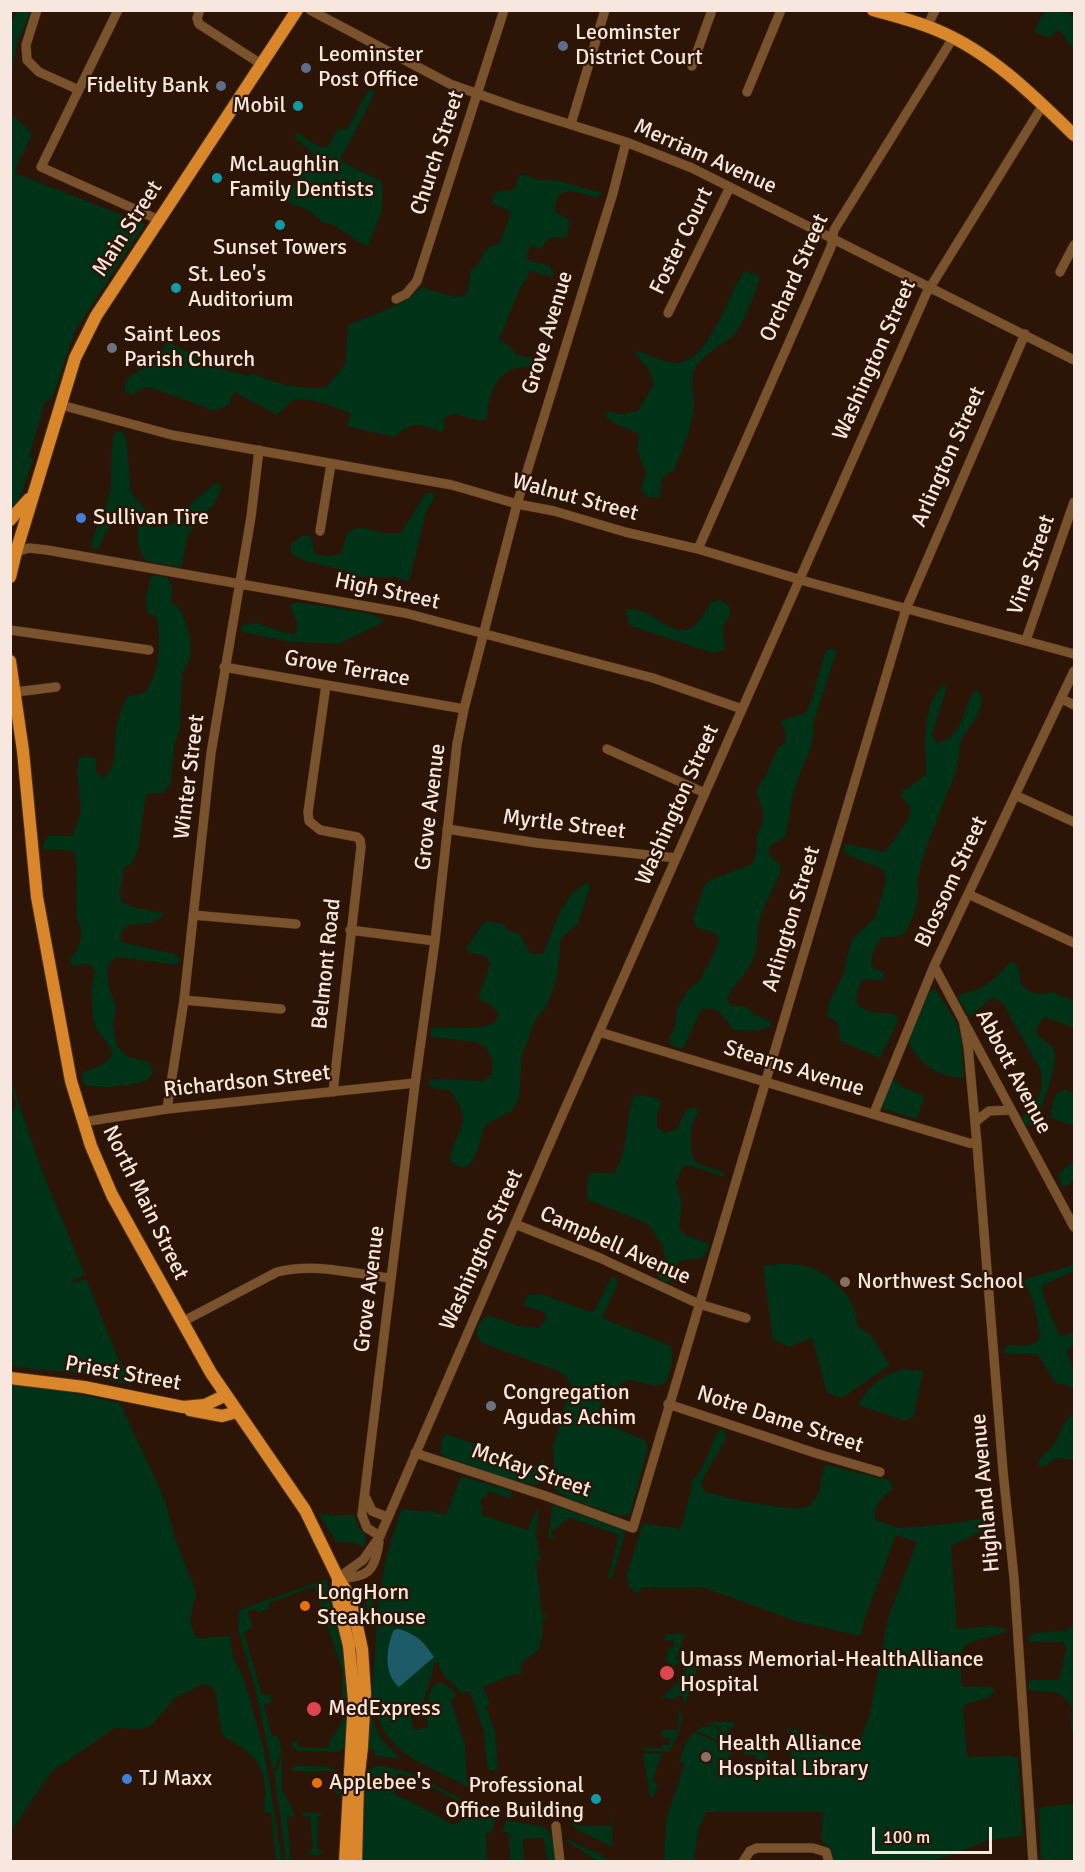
<!DOCTYPE html>
<html>
<head>
<meta charset="utf-8">
<style>
	body { margin:0 }
	#map { position:relative; width:1085px; height:1872px; overflow:hidden; background:#2c1507; font-family:Signika,sans-serif }
	canvas { display:block }
	.frame { position:absolute; inset:0; border:12px solid #f8e7de; pointer-events:none }
	.scale { position:absolute; left:872px; top:1827px; width:120px; height:27px; box-sizing:border-box; border:3px solid #f8e7de; border-top:0; padding-left:8px; font-size:18px; line-height:21px; white-space:nowrap; color:#f8e7de; -webkit-text-stroke:4px #2c1507; paint-order:stroke }
</style>
</head>
<body>
<div id="map">
<canvas width="1085" height="1872"></canvas>
<div class="frame"></div>
<div class="scale">100 m</div>
</div>
<script>
const g = document.querySelector('canvas').getContext('2d');
g.lineJoin = 'round';
function paint(path, color) { g.fillStyle = color; g.fill(path, 'evenodd'); }
function strokePath(path, color, width, dash) { g.strokeStyle = color; g.lineWidth = width; g.lineCap = dash ? 'butt' : 'round'; g.setLineDash(dash || []); g.stroke(path); }
function drawText(font, color, halo, rows, align = 'center') {
  g.font = font + ' Signika,sans-serif'; g.lineWidth = 4.5; g.setLineDash([]); g.textBaseline = 'middle'; g.strokeStyle = halo; g.fillStyle = color; for (const [text, x, y, turn = 0] of rows) {
    g.save(); g.translate(x, y); g.rotate((+turn || 0) * Math.PI / 180); g.textAlign = isNaN(turn) ? turn : align; if (halo) g.strokeText(text, 0, 0); g.fillText(text, 0, 0); g.restore();
  }
}
paint(new Path2D(`
	M17,11H31L17,43L11,76V23Z
	M1045,11H1066L1074,17V49L1065,40L1067,38L1058,30L1051,37L1042,36L1034,31Z
	M372,89L375,91L372,99L341,158L343,162L382,182V210L369,245H363L332,224L323,223C310,208 293,204 275,199L272,192L274,190L279,193L292,186L313,157V153L295,138L296,133C307,136 315,148 327,148L339,128L343,130L348,128L367,92Z
	M10,113L32,133L23,154H21L15,173L145,224L75,331L53,396L51,400L45,402L29,457H34L20,498L11,510Z
	M519,175H526L535,179L560,181L602,193L598,198C577,193 555,181 555,212L570,220L567,238C553,237 548,235 542,249L530,245L526,260L548,265L554,272L553,277L529,271L527,279L520,288L499,340L510,347L517,355L543,360L546,365C538,367 530,366 522,367C494,371 489,396 487,419L480,421L455,414L444,418L445,427L442,432L421,425L408,427L394,437L346,426L351,414C337,408 305,394 291,402C286,405 282,411 277,415L235,392L231,396L230,405L212,411C207,407 156,389 149,388C143,387 137,392 132,395L125,392C123,375 136,374 147,366C155,360 163,352 166,344L171,343L218,368L249,376L251,373C276,383 300,391 327,387L345,365L348,325L393,307L409,298L421,287L455,297L464,296L468,290L471,270C488,259 476,249 500,243L511,212L492,203L493,195L499,191L514,190Z
	M744,271L760,276C758,288 742,327 734,335C722,346 703,354 695,368C689,381 694,391 694,405C694,422 681,454 674,471C658,476 662,484 660,498L647,497L641,489L646,473L637,450L639,434L616,424L607,418V411L620,414L638,411L654,384L649,370L634,353L637,351C651,355 668,366 682,362C711,355 728,295 744,271Z
	M115,431L122,432L126,437L131,492L146,511L147,526C174,532 178,517 194,501C201,494 210,489 217,482L222,487L213,506L197,519L188,535L181,568L146,561C143,557 140,552 139,548C135,527 145,514 117,512L98,549L91,548C92,531 104,515 108,498C115,476 108,453 115,431Z
	M426,493H434V499L426,512L409,582L395,577H354L343,570L305,561L291,554V544L302,536H311L315,554L328,556L341,554L347,533L355,528L369,529L382,533H401Z
	M151,575L167,577L172,585L171,601L181,611L186,624L190,636L191,656L182,674L180,729L175,743L170,785L163,793L146,794L138,850L133,862L124,868L120,893L122,902L136,908L163,913L162,918L149,923L128,925L121,932V942L175,954L181,960L176,965L116,957L107,966L108,984L116,1007L113,1025L117,1046L128,1057L150,1062L153,1072C151,1075 150,1078 147,1080C137,1086 92,1090 84,1084L82,1073C93,1068 107,1066 112,1053L108,1044L96,1028L93,1017L91,990L95,971L89,964L72,966L70,959C75,953 79,947 81,939C83,932 78,924 77,916C74,894 80,873 74,851L43,849V843L48,836H72L81,812L77,770L79,758L87,756L96,758V771L102,778C120,767 113,742 117,724C119,715 123,705 127,697L146,692C160,670 161,643 157,618L147,612L146,600Z
	M721,600L730,607V615L723,627L725,650L713,653L631,626L627,618L626,609C663,606 681,663 710,602Z
	M297,602L366,613L383,619L384,622L338,644L290,642L242,632V625L257,623L282,632L296,634L297,624L290,605Z
	M833,648L837,651L813,724C816,742 809,752 802,768C798,779 793,793 791,805C789,816 789,826 785,837L770,846L769,855L781,866L780,873C774,889 763,905 759,922C756,934 759,947 753,959C747,974 734,984 727,998L730,1005L746,1007L754,1014L770,1021L772,1026L758,1031L732,1030C726,1018 717,1004 701,1010L683,1049L672,1046L670,1042V1036L675,1028L677,1009L688,990L701,979L719,942L717,934L696,927L693,919L703,888L710,880L752,864C757,854 759,847 756,837L762,824L763,811L757,795L758,787L766,775L778,747L786,742L785,730L780,721L806,713C816,693 818,671 826,650Z
	M945,684L947,687L932,735L937,743C966,736 960,708 977,688C991,708 969,724 961,741C959,745 960,751 959,755C958,764 956,774 952,782C940,812 926,844 918,876C916,884 919,892 918,899C916,911 910,923 905,934L895,937H881L872,955L871,966L884,973L883,981L862,979L857,996V1006L872,1012L895,1014L898,1021L880,1058L840,1041L838,1023L827,1016L829,1003L842,977L852,939L875,918L886,881L884,870L850,856L843,851L845,844L885,852L909,818L910,807L901,797L902,791L914,784L926,774C926,745 920,705 945,684Z
	M588,882L590,887L578,924L561,938L557,978L547,1006L536,1019L522,1056L519,1098L512,1111L485,1125C479,1143 475,1182 450,1161C455,1125 476,1128 450,1090L437,1089L428,1085L431,1079L483,1081L492,1075V1060L486,1047L475,1042L431,1037L430,1028H478L495,1023L499,1015L490,1004L479,1000L480,992L490,964L486,956L470,953L466,948L485,921L504,924L507,930L520,934L530,953L543,954C554,929 561,895 588,882Z
	M1010,962L1015,963L1019,970L1021,985L1030,992L1042,994L1052,992L1074,1001V1028L1045,1017L1038,1024L1036,1034C1041,1039 1051,1044 1054,1050C1060,1061 1040,1115 1032,1126L1024,1124L1023,1117L1040,1094L1042,1084L1041,1071L1002,1002L991,998L974,1014L968,1015L957,997L960,994C982,991 997,978 1010,962Z
	M935,988L957,1023L961,1037L964,1078C944,1077 932,1072 918,1057C914,1052 910,1047 908,1041L929,993Z
	M894,1080L905,1088L922,1095L924,1099L917,1119L886,1110L882,1106L890,1081Z
	M11,1081L43,1173L85,1275L72,1281L73,1283L86,1279L118,1358L131,1378L130,1385L77,1373L14,1367V1365L11,1364L10,1118L16,1104L11,1088Z
	M1065,1089L1074,1094V1126L1051,1118V1111L1056,1094Z
	M640,1095L656,1098L662,1102L657,1114V1127L665,1133L677,1129L685,1111L694,1107L699,1111C689,1125 688,1148 696,1163L723,1172L725,1175L721,1176L688,1165L683,1167L676,1182L682,1203L679,1227L683,1234L710,1244L703,1258L681,1261L675,1267L670,1283L662,1281L658,1277L657,1270L665,1258L662,1245L648,1224L588,1200C585,1192 589,1185 587,1176L594,1172L614,1174C629,1150 625,1123 633,1097Z
	M1074,1161V1180L1067,1186H1061L1058,1174Z
	M779,1264C790,1264 801,1264 812,1268C835,1277 858,1301 857,1326L872,1336L890,1365L842,1398L827,1393L812,1338L789,1347L773,1340L763,1266Z
	M1074,1265V1271L1042,1286C1042,1292 1056,1332 1061,1336L1074,1333V1345L1067,1350L1074,1373V1389L1063,1384H1056L1038,1355L1004,1353L1003,1350L1007,1345C1018,1345 1036,1349 1040,1336L1033,1300L1024,1282L1026,1279Z
	M615,1277L618,1283L602,1318L671,1346C674,1360 671,1370 665,1383L655,1386L629,1380C608,1391 599,1395 599,1421L644,1440L648,1447L630,1515L619,1516L567,1498L555,1490L553,1446L571,1384L566,1377L558,1371L482,1343C471,1332 478,1323 488,1315L519,1326L539,1328L547,1318L544,1312L524,1306L527,1295L541,1294L593,1313L611,1278Z
	M903,1369L923,1371L914,1416L906,1421L858,1405C869,1385 882,1375 903,1369Z
	M11,1384L74,1393L120,1403L165,1500L175,1538L194,1587L196,1596L191,1613V1626L197,1638L230,1636L233,1657L243,1676L265,1754L282,1861H276L271,1813L264,1812C266,1787 267,1768 246,1751C239,1745 230,1741 222,1735L215,1691L211,1686L203,1684L175,1698L151,1726L140,1729L115,1728L51,1772L11,1832Z
	M1074,1413V1460L1056,1458L1047,1465L1040,1467L1037,1463C1041,1457 1045,1454 1050,1449C1060,1438 1062,1420 1074,1413Z
	M719,1429L724,1430L726,1439L701,1482L705,1492L746,1502L798,1509L811,1505L819,1493L824,1465H828L891,1481L893,1489C882,1496 874,1506 875,1520L900,1528L949,1524L991,1517L996,1520L995,1525L951,1546L957,1629L994,1626L1006,1629V1632C965,1647 958,1633 962,1686L992,1687L995,1691L987,1698L966,1704L963,1709L967,1757L1010,1756L1018,1758L1023,1836L986,1841L953,1855L928,1861H834L832,1853L821,1839L823,1812H706L698,1831L694,1861H664L666,1820L684,1765V1763H679L685,1744L694,1732L725,1746L727,1749L732,1748V1755L728,1756V1765L733,1767H756V1762H767V1766L789,1768L793,1732L786,1730L787,1728L859,1743L870,1713L888,1618L917,1542L896,1535L864,1621L861,1636L798,1622L702,1587H641V1592L636,1593C629,1588 626,1582 627,1574L643,1523L681,1529L690,1494L692,1480C707,1467 709,1446 719,1429Z
	M447,1434L534,1466H538L543,1458C547,1468 544,1478 538,1485C506,1482 474,1468 445,1457L440,1453L442,1438Z
	M461,1476L512,1491L510,1499L488,1491L485,1498H482L480,1506L483,1507L482,1515L528,1530L536,1510L539,1511L536,1535L541,1560L536,1561L542,1614L549,1616L543,1618L542,1639L540,1640L539,1649L521,1664L522,1674L512,1675L483,1687L490,1704L486,1706L495,1732L498,1770H488L483,1729L470,1692L461,1693C453,1682 440,1676 438,1662H434L432,1675L419,1715L411,1716L414,1730L428,1727C426,1713 424,1687 441,1682L453,1690L456,1696L451,1700L465,1745L467,1781L473,1782L470,1788L418,1762L400,1750L385,1733L371,1704L379,1598L386,1558L401,1509L435,1512L446,1515Z
	M552,1506H556L624,1530L625,1534L612,1579L608,1577L619,1535L570,1518L551,1532L554,1537L550,1539L548,1537Z
	M318,1513L330,1515H355L357,1525L366,1536L364,1547L351,1542H337Z
	M326,1579C344,1637 348,1681 346,1741L344,1748L339,1752L298,1751L294,1748L292,1743L298,1740L299,1747L329,1748C329,1734 340,1732 342,1719V1669L326,1622L322,1621L320,1615L323,1613L314,1587L269,1603V1609L258,1613L255,1609L248,1612L252,1624L251,1629L244,1632L262,1695H270L272,1702L264,1705L272,1736H278L282,1750L275,1768H272L255,1688L238,1629L239,1610Z
	M376,1582L371,1626L362,1591Z
	M1074,1624V1743L1071,1723L1072,1709L1065,1698L1058,1693L1028,1690L1027,1685L1031,1680H1057L1060,1678L1066,1648L1062,1642H1030L1028,1638L1033,1633L1065,1631Z
	M665,1634H685L676,1659L684,1662L681,1666L678,1663L673,1667L666,1660L668,1648L674,1647V1641L664,1640Z
	M688,1664L698,1667L685,1704L682,1696H677L676,1699L661,1698L681,1679L686,1671L683,1668Z
	M679,1709C687,1722 676,1739 669,1752L645,1751L644,1748H662V1745H669V1738H662V1730H678Z
	M370,1716L381,1738L400,1759L374,1756L375,1753L369,1747Z
	M714,1721L734,1722V1727L729,1728V1737L733,1738L732,1745L728,1744L718,1726L706,1725Z
	M715,1726L721,1733L726,1744L696,1731L702,1727Z
	M744,1741H764V1749H768L767,1760H756V1755H744Z
	M645,1753L662,1754L652,1781L658,1785L653,1798L650,1796L643,1755Z
	M282,1754V1789L294,1813V1816L287,1817L291,1861H286L274,1771L278,1768Z
	M298,1765L329,1767L339,1772L344,1786L341,1787V1795L336,1794V1788H334V1771H292L293,1767Z
	M379,1765L412,1773L463,1800L466,1803H462L426,1784L398,1773L394,1795L410,1801L454,1825L470,1814L474,1807L496,1817L492,1832L486,1833L487,1861H363L366,1771Z
	M1074,1802V1861H1041L1039,1811L1042,1807L1072,1804Z
	M574,1803H577V1826H611L613,1809L612,1847L579,1831L571,1824Z
	M303,1812L325,1814L318,1816L317,1849L323,1851L319,1855H311L308,1853L309,1850L313,1849L310,1817L302,1816Z
	M506,1820L544,1827C555,1834 554,1849 555,1861H548L543,1838L523,1839L524,1861H510L509,1834L502,1831Z
	M567,1839L604,1856L609,1861H597L565,1840Z`), '#003217');
paint(new Path2D(`
	M399,1629C416,1634 424,1642 434,1657L399,1687C383,1674 386,1647 394,1630Z`), '#1e5b68');
const minor = new Path2D(`
	M37,10L26,45L27,60L39,72L79,90
	M118,10L41,167L159,220
	M200,10L197,18L199,24L261,64
	M310,10L450,84L518,108L626,142L692,168L1074,360
	M927,27L935,10
	M692,66L712,10
	M747,92L781,10
	M571,124L605,10
	M1060,272L1074,245
	M396,299L406,294L417,281L504,10
	M668,313L730,187
	M61,405L172,435L452,485L517,504L554,511L625,532L698,549L808,582L1074,654
	M320,531L331,464
	M698,549L831,247L834,230L953,38
	M16,552L29,548L47,550L405,613L653,678L742,709
	M10,630L149,650
	M1026,640L1074,502
	M224,667L464,709
	M326,685L308,812L309,821L320,830L357,837L360,840L361,847L333,1092
	M16,692L56,687
	M1062,699L1074,705
	M607,749L705,793
	M1015,795L1074,822
	M447,829L537,843L676,858
	M968,894L1074,943
	M193,915L296,924
	M350,930L435,941
	M934,966L1074,1227
	M184,1000L281,1009
	M963,1019L968,1046L977,1144L1003,1471L1014,1578L1033,1862
	M599,1032L969,1143L977,1144
	M167,1109L184,1000L211,753L251,517L259,450
	M874,1113L934,966L1074,671
	M83,1122L167,1109L415,1083
	M975,1122L989,1111L1011,1110
	M515,1224L600,1258L699,1304L746,1318
	M182,1322L277,1272C315,1262 353,1274 391,1278
	M668,1404L815,1453L880,1472
	M415,1453L546,1496L633,1528L906,609L1025,334
	M366,1498L372,1511L387,1517
	M380,1536L367,1528L362,1515L415,1084L435,941L457,744L464,709L517,504L613,193L626,142
	M338,1578L363,1560L380,1536L557,1127L926,294L1043,105
	M338,1578C367,1578 375,1572 379,1542
	M556,1826L560,1862
	M743,1862L750,1851L757,1848H813L826,1852L829,1862`);
const major = new Path2D(`
	M873,10C895,16 919,22 939,31C991,53 1034,96 1074,135
	M10,520L29,499
	M10,577L16,552L75,358L96,316L297,10
	M10,661L23,751L37,897L71,1081L91,1146L112,1195L133,1233L211,1373L305,1510L338,1578L348,1594L355,1617L362,1649L365,1693L362,1747L358,1782L356,1862
	M10,1378L84,1387L183,1407L205,1405L226,1395
	M190,1410L222,1416L237,1412
	M338,1579V1600L349,1646L354,1700L345,1862`);
strokePath(minor, '#493225', 10);
strokePath(major, '#493225', 14);
strokePath(minor, '#7a522c', 9);
strokePath(major, '#da872c', 12);
for (const [x, y, r, color] of [
	[563,46,6,"#5c6f8a"],
	[306,68,6,"#5c6f8a"],
	[221,86,6,"#5c6f8a"],
	[298,106,6,"#0f9aa8"],
	[217,178,6,"#0f9aa8"],
	[280,225,6,"#0f9aa8"],
	[176,288,6,"#0f9aa8"],
	[112,348,6,"#6b7280"],
	[81,518,6,"#3f7fe0"],
	[845,1282,6,"#8d6e63"],
	[491,1406,6,"#6b7280"],
	[305,1606,6,"#e8710a"],
	[667,1673,8,"#e0444e"],
	[314,1709,8,"#e0444e"],
	[706,1757,6,"#8d6e63"],
	[127,1779,6,"#3f7fe0"],
	[317,1783,6,"#e8710a"],
	[596,1799,6,"#0f9aa8"]
]) { const dot = new Path2D(); dot.arc(x, y, r, 0, 2 * Math.PI); g.fillStyle = color; g.fill(dot); strokePath(dot, '#2c1507', 2); }
drawText('22px', '#f8e7de', '#2c1507', [
	["Leominster",575,33],
	["District Court",575,58],
	["Leominster",318,55],
	["Post Office",318,80],
	["Fidelity Bank",209,86,"right"],
	["Mobil",286,106,"right"],
	["McLaughlin",229,165],
	["Family Dentists",229,190],
	["Sunset Towers",280,248,"center"],
	["St. Leo's",188,275],
	["Auditorium",188,300],
	["Saint Leos",124,335],
	["Parish Church",124,360],
	["Sullivan Tire",93,518],
	["Northwest School",857,1282],
	["Congregation",503,1393],
	["Agudas Achim",503,1418],
	["LongHorn",317,1593],
	["Steakhouse",317,1618],
	["Umass Memorial-HealthAlliance",680,1660],
	["Hospital",680,1685],
	["MedExpress",328,1709],
	["Health Alliance",718,1744],
	["Hospital Library",718,1769],
	["TJ Maxx",139,1779],
	["Applebee's",329,1783],
	["Professional",584,1786,"right"],
	["Office Building",584,1811,"right"]
], 'left');
drawText('22px', '#f8e7de', '#2c1507', [
	["Church Street",438,153,-72],
	["Merriam Avenue",705,157,24],
	["Main Street",128,229,-57],
	["Foster Court",682,241,-64],
	["Orchard Street",795,278,-66],
	["Grove Avenue",548,333,-73],
	["Washington Street",875,360,-66],
	["Arlington Street",949,457,-66],
	["Walnut Street",575,498,15],
	["Vine Street",1032,565,-71],
	["High Street",387,592,12],
	["Grove Terrace",347,669,10],
	["Winter Street",190,777,-83],
	["Washington Street",678,805,-66],
	["Grove Avenue",431,807,-83],
	["Myrtle Street",564,825,7],
	["Blossom Street",952,882,-65],
	["Arlington Street",792,919,-73],
	["Belmont Road",327,964,-84],
	["Stearns Avenue",794,1069,17],
	["Abbott Avenue",1013,1072,62],
	["Richardson Street",247,1082,-6],
	["North Main Street",145,1203,64],
	["Campbell Avenue",615,1246,24],
	["Washington Street",482,1250,-66],
	["Grove Avenue",370,1289,-83],
	["Priest Street",123,1374,10],
	["Notre Dame Street",780,1420,18],
	["McKay Street",531,1471,19],
	["Highland Avenue",986,1493,-95]
]);
</script>
</body>
</html>
